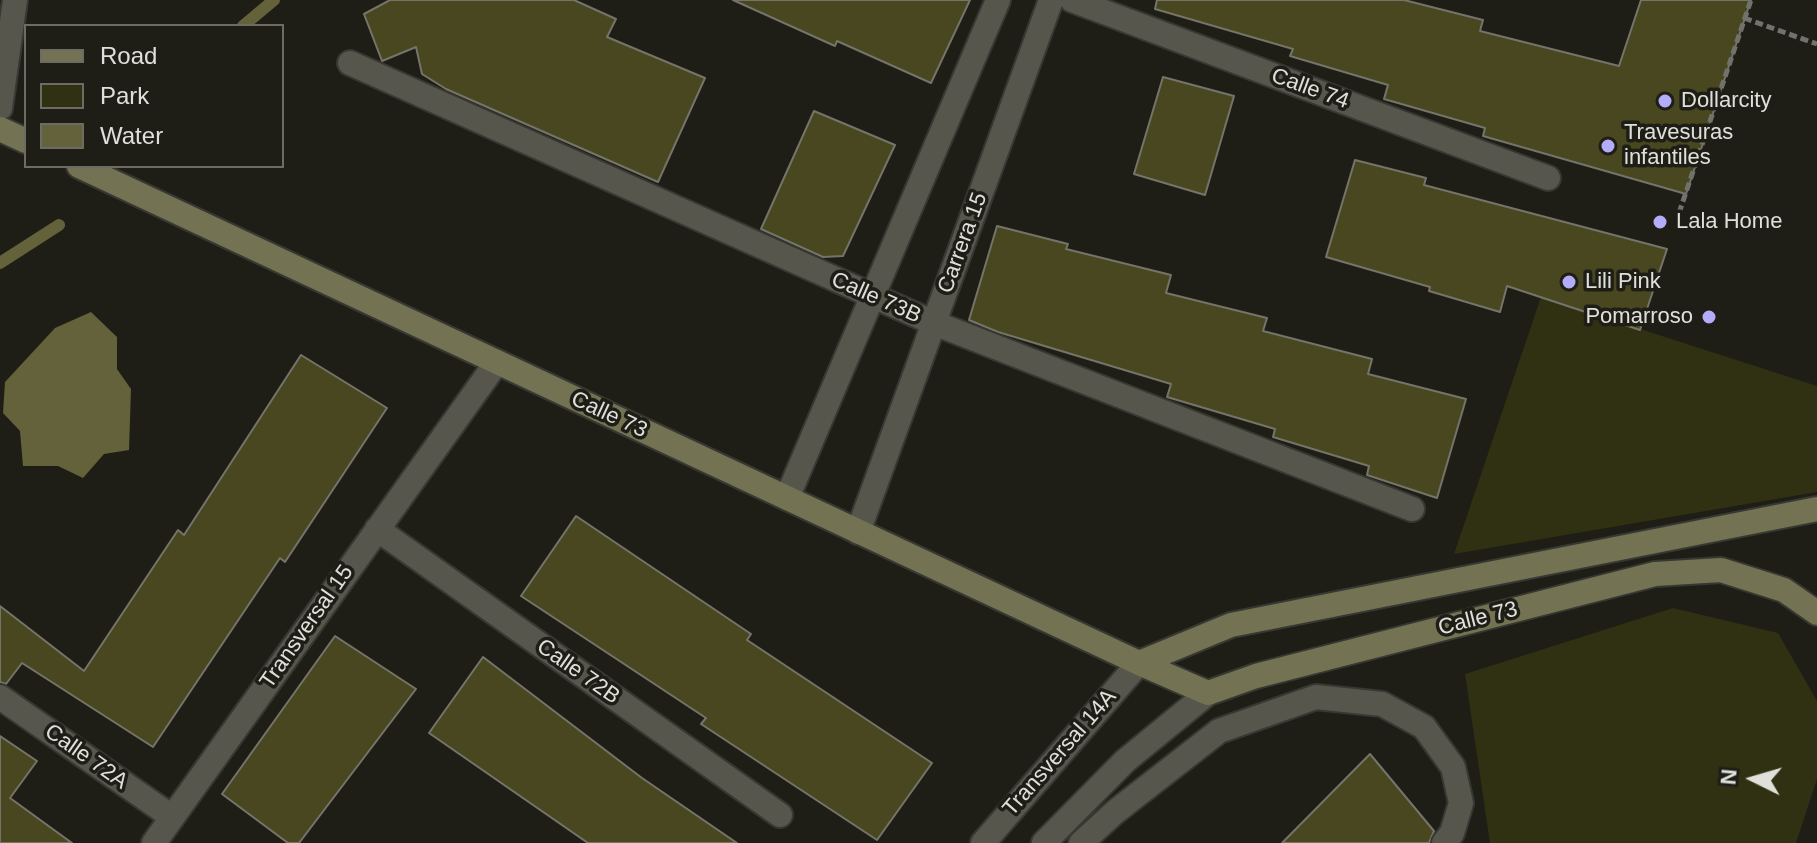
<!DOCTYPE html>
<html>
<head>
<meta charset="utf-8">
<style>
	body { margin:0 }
	#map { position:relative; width:1817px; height:843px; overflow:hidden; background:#1e1e17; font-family:Arial,sans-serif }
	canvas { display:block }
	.legend { position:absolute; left:24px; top:24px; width:260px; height:144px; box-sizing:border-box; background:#1e1e17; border:2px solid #6c6c65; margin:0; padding:10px 14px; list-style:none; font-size:24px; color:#e0e0db }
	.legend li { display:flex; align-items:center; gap:16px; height:40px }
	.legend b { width:40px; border:2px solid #6c6c65 }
	.north { position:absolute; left:1713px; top:739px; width:80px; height:80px; -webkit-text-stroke:6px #1e1e17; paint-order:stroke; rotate:275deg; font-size:22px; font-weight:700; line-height:32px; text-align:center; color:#e0e0db }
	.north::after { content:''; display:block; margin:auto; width:28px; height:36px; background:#e0e0db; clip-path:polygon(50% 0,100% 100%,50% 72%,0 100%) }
</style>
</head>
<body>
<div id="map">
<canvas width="1817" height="843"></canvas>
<ul class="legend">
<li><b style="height:10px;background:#737353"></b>Road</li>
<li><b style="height:22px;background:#303013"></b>Park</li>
<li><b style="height:22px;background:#63623a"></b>Water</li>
</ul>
<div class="north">N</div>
</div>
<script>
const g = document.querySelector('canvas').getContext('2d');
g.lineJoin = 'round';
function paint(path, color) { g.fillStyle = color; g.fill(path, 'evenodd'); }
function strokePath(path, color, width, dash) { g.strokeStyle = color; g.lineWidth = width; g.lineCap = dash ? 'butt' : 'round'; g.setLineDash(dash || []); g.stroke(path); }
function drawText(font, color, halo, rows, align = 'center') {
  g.font = font + ' Arial,sans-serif'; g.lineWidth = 7; g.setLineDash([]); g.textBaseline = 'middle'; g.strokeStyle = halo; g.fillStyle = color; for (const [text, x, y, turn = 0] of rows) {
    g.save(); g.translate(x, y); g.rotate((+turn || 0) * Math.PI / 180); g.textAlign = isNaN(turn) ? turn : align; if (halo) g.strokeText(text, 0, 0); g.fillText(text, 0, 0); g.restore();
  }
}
paint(new Path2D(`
	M1541,297L1817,386V492L1454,554Z
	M1673,608L1778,633L1817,701V779L1796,843H1490L1465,674Z`), '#303013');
paint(new Path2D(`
	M91,312L117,337V369L131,389L129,450L104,454L83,478L58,466H23L20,431L3,413L5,382L55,328Z`), '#63623a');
strokePath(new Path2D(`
	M243,26L274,0
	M0,263L59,225`), '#63623a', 12);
const building = new Path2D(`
	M390,0H574L616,19L607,37L705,78L658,182L446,89L422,74L416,47L382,61L364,14Z
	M733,0H970L931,83L837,41L835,46Z
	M1157,0H1404L1483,20L1480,31L1619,66L1641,0H1751L1686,194L1483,136L1485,128L1384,99L1388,85L1290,56L1293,49L1155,9Z
	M1163,77L1234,96L1205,195L1134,174Z
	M814,111L895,145L843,256L823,257L761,229Z
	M1355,160L1426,178L1424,185L1667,249L1640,330L1507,286L1500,312L1429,291L1430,287L1326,257Z
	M997,226L1068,244L1066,249L1171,275L1166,293L1267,318L1263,331L1372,359L1368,374L1466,399L1437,498L1367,475L1369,466L1273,437L1275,429L1167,397L1171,384L998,332L969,320Z
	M301,355L387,408L285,562L280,558L153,747L22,663L6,684L0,682V606L84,671L178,530L184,535Z
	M576,516L751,634L747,640L932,763L877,840L701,724L706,718L521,596Z
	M335,636L416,689L299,843H288L222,794Z
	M483,657L642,778L737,843H588L429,733Z
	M0,736L37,761L10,798L72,843H0Z
	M1370,754L1434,831L1429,843H1282Z`);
paint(building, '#48471f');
strokePath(building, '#74746b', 2);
const street = new Path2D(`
	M1072,0L1548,178
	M350,63L934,323L1412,509
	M0,108L15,0
	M787,498L998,0
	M377,529L780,815
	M858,532L1051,0
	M0,697L172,817
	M154,843L497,362
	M983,843L1139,663
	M1044,843L1125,761L1208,693
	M1081,843L1115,812L1219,731L1316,697L1382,704L1424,727L1453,767L1461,803L1452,833L1444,843`);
const secondary = new Path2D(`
	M0,129L26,141
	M79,166L1139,663L1208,693L1256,676L1655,574L1721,570L1784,590L1817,613
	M1139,663L1231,625L1817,509`);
strokePath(street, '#383833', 28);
strokePath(secondary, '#383833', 28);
strokePath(new Path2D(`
	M1744,18L1817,44
	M1679,213L1751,0`), '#72726c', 5, [8, 4]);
strokePath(street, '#56564d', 24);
strokePath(secondary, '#737353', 24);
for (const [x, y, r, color] of [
	[1665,101,8,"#b3adf9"],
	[1608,146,8,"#b3adf9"],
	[1660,222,8,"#b3adf9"],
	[1569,282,8,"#b3adf9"],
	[1709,317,8,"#b3adf9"]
]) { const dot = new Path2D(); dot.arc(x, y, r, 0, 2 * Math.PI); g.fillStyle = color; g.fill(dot); strokePath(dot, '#1e1e17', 3); }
drawText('22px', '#e0e0db', '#1e1e17', [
	["Calle 74",1310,89,20],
	["Carrera 15",963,243,-70],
	["Calle 73B",876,298,24],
	["Calle 73",609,415,25],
	["Calle 73",1478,619,-14],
	["Transversal 15",307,627,-55],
	["Calle 72B",578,672,35],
	["Transversal 14A",1060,753,-49],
	["Calle 72A",86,757,35]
]);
drawText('22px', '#e0e0db', '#1e1e17', [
	["Dollarcity",1681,101],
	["Travesuras",1624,133],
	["infantiles",1624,158],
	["Lala Home",1676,222],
	["Lili Pink",1585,282],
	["Pomarroso",1693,317,"right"]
], 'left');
</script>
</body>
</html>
